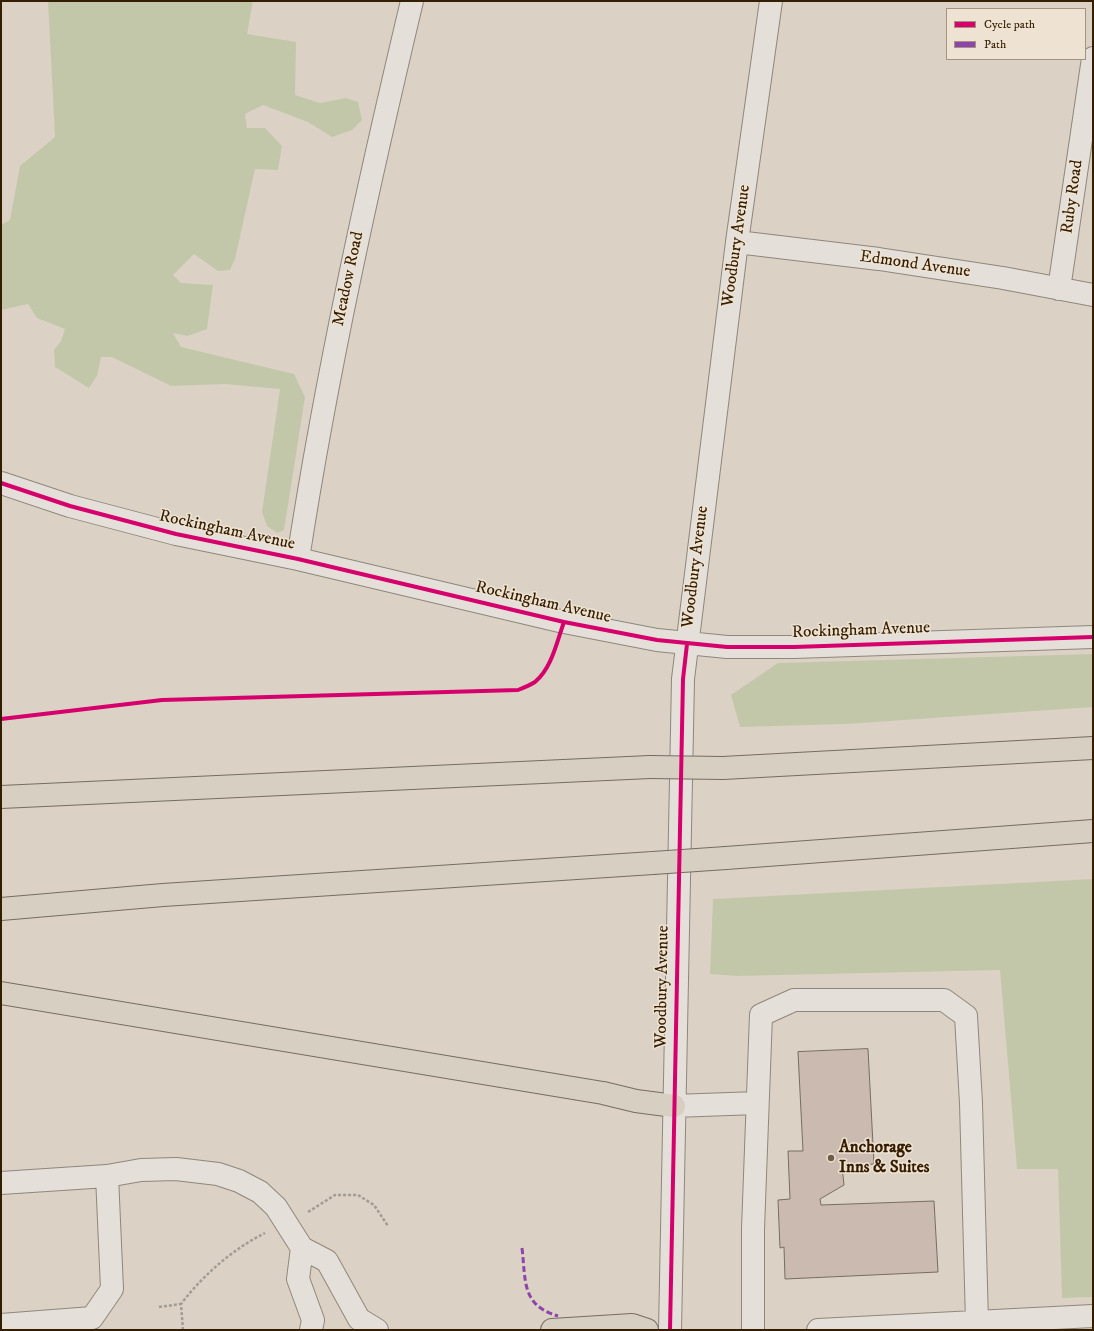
<!DOCTYPE html>
<html>
<head>
<meta charset="utf-8">
<style>
	body { margin:0 }
	#map { position:relative; width:1094px; height:1331px; overflow:hidden; background:#dbd2c5; font-family:"IM FELL DW Pica",serif }
	canvas { display:block }
	.frame { position:absolute; inset:0; border:2px solid #351d00; pointer-events:none }
	.legend { position:absolute; left:946px; top:8px; width:140px; height:52px; box-sizing:border-box; background:#eee3d3; border:1px solid #a4947f; margin:0; padding:5px 7px; list-style:none; font-size:12px; color:#351d00 }
	.legend li { display:flex; align-items:center; gap:8px; height:20px }
	.legend b { width:20px; border:1px solid #a4947f }
</style>
</head>
<body>
<div id="map">
<canvas width="1094" height="1331"></canvas>
<div class="frame"></div>
<ul class="legend">
<li><b style="height:5px;background:#d6006c"></b>Cycle path</li>
<li><b style="height:5px;background:#8e44ad"></b>Path</li>
</ul>
</div>
<script>
const g = document.querySelector('canvas').getContext('2d');
g.lineJoin = 'round';
function paint(path, color) { g.fillStyle = color; g.fill(path, 'evenodd'); }
function strokePath(path, color, width, dash) { g.strokeStyle = color; g.lineWidth = width; g.lineCap = dash ? 'butt' : 'round'; g.setLineDash(dash || []); g.stroke(path); }
function drawText(font, color, halo, rows, align = 'center') {
  g.font = font + ' "IM FELL DW Pica",serif'; g.lineWidth = 3; g.setLineDash([]); g.textBaseline = 'middle'; g.strokeStyle = halo; g.fillStyle = color; for (const [text, x, y, turn = 0] of rows) {
    g.save(); g.translate(x, y); g.rotate((+turn || 0) * Math.PI / 180); g.textAlign = isNaN(turn) ? turn : align; if (halo) g.strokeText(text, 0, 0); g.fillText(text, 0, 0); g.restore();
  }
}
paint(new Path2D(`
	M48,1H253L247,34L296,42L295,95L320,103L346,98L358,102L362,120L352,130L332,137L308,122L263,105L245,114L247,128H265L282,146L278,170L255,169L235,259L230,270L218,271L194,254L173,275L181,283L213,285L207,329L187,336L173,333L181,347L294,374L305,397L284,530L277,533L267,526L262,512L280,389L225,384L171,386L112,357H101L97,376L89,388L55,367L54,350L61,341L65,329L37,318L28,304L1,310V225L10,220L20,166L55,137Z
	M1093,654V707L846,724L740,727L731,695L778,663Z
	M1093,879V1297L1062,1298L1058,1169H1017L1000,970L737,976L710,974L713,899Z`), '#c3c7aa');
const building = new Path2D(`
	M868,1049L874,1164L842,1166L844,1185L820,1199L821,1205L934,1201L938,1272L785,1279L784,1247L780,1248L778,1200L790,1199L788,1151H803L798,1052Z`);
paint(building, '#cabab0');
strokePath(building, '#766d62', 1);
const minor = new Path2D(`
	M737,242L879,259L1003,278L1093,295
	M1059,289L1093,58
	M1,483L70,506L176,534L298,559L564,622L657,640L727,647H794L1093,637
	M298,559C327,371 368,186 412,1
	M674,1106L757,1103
	M1,1183L107,1176L141,1170L176,1169L218,1174L239,1181L260,1192L276,1207L302,1248L327,1261L359,1319L377,1330
	M302,1248L298,1279L313,1320L311,1330
	M1,1325L92,1318L112,1289L107,1176
	M670,1330L683,679L737,242L771,1
	M753,1330V1229L761,1015L794,1000H944L966,1016L971,1103L977,1322
	M818,1330L1093,1316`);
const major = new Path2D(`
	M552,1330L632,1325L647,1330`);
const highway = new Path2D(`
	M723,768L1093,748
	M1,797L650,767
	M726,858L1093,831
	M1,909L163,895L653,863
	M1,993L603,1093L636,1101L674,1106`);
strokePath(minor, '#8f877b', 24);
strokePath(major, '#766d62', 24);
strokePath(highway, '#766d62', 24);
strokePath(new Path2D(`
	M308,1212L335,1195H358L374,1205L388,1226
	M159,1307L181,1304
	M183,1330L181,1304C203,1275 233,1249 265,1233`), '#a29c94', 2.5, [3, 2]);
strokePath(minor, '#e4dfd9', 22);
strokePath(major, '#d8cfc3', 22);
strokePath(highway, '#d8cfc3', 22);
const highwayBridge = new Path2D(`
	M650,767L723,768
	M653,863L726,858`);
strokePath(highwayBridge, '#766d62', 24, []);
strokePath(highwayBridge, '#d8cfc3', 22);
strokePath(new Path2D(`
	M522,1248C526,1281 521,1305 558,1316`), '#8e44ad', 3, [6, 3]);
strokePath(new Path2D(`
	M1,483L70,506L176,534L298,559L564,622L657,640L727,647H794L1093,637
	M1,719L162,700L518,690C523,688 530,685 535,682C552,668 557,641 564,622
	M670,1330L683,679L687,644`), '#d6006c', 4);
for (const [x, y, r, color] of [
	[831,1158,4,"#6f5c45"]
]) { const dot = new Path2D(); dot.arc(x, y, r, 0, 2 * Math.PI); g.fillStyle = color; g.fill(dot); strokePath(dot, '#eee3d3', 1.5); }
drawText('17px', '#351d00', '#eee3d3', [
	["Ruby Road",1073,197,-82],
	["Woodbury Avenue",737,246,-82],
	["Edmond Avenue",915,265,8],
	["Meadow Road",349,279,-78],
	["Rockingham Avenue",227,531,12],
	["Woodbury Avenue",696,567,-83],
	["Rockingham Avenue",543,603,13],
	["Rockingham Avenue",861,631,-2],
	["Woodbury Avenue",663,987,-89]
]);
drawText('bold 17px', '#351d00', '#eee3d3', [
	["Anchorage",839,1148],
	["Inns & Suites",839,1168]
], 'left');
</script>
</body>
</html>
